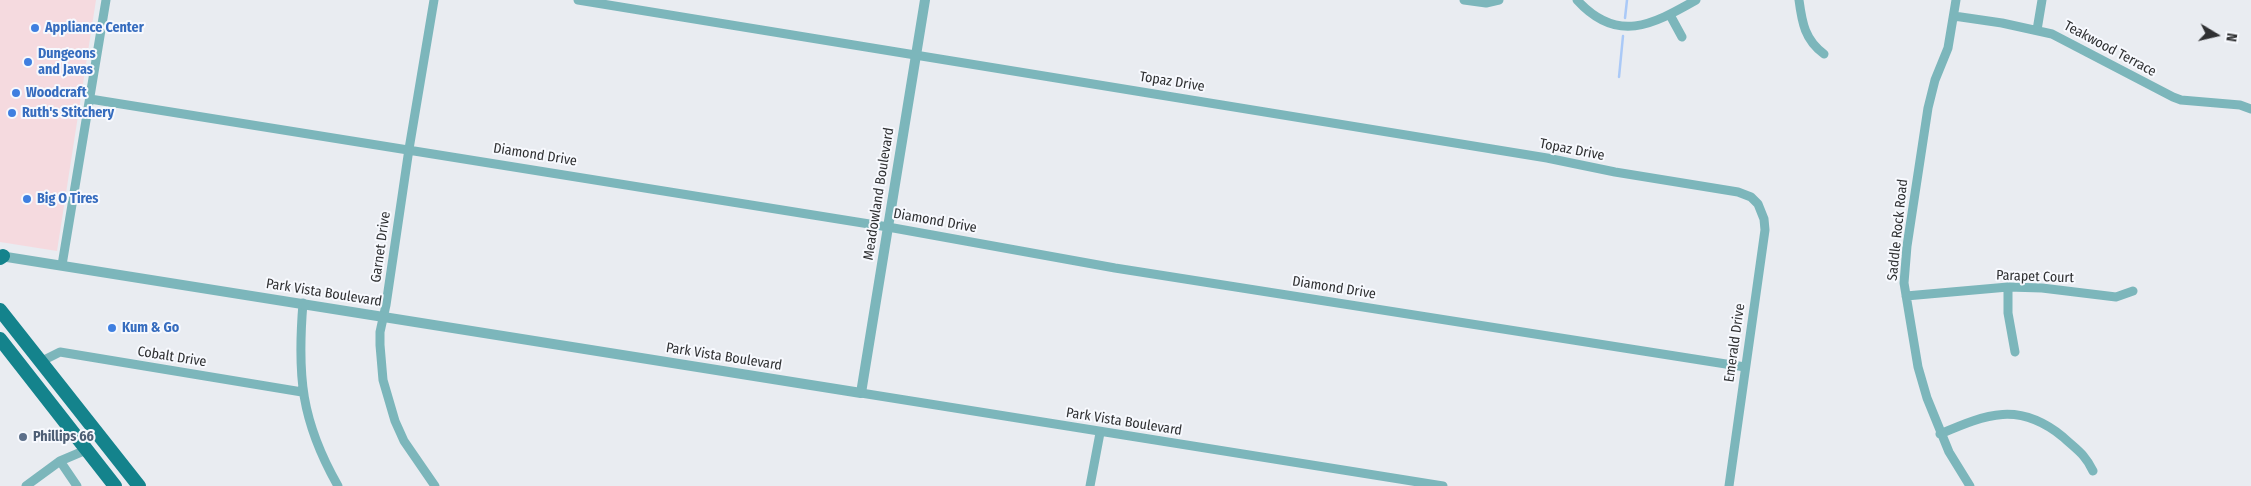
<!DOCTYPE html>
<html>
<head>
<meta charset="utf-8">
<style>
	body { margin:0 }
	#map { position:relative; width:2251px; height:486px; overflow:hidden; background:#e9ecf1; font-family:"Fira Sans Condensed",sans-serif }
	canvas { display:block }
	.north { position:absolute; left:2191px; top:10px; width:50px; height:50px; -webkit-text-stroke:4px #f7f9fe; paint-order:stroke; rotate:99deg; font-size:14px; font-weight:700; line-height:20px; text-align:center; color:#2f3032 }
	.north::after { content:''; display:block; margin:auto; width:18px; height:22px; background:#2f3032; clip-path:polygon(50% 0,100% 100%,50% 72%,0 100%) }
</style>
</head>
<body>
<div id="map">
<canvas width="2251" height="486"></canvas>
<div class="north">N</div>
</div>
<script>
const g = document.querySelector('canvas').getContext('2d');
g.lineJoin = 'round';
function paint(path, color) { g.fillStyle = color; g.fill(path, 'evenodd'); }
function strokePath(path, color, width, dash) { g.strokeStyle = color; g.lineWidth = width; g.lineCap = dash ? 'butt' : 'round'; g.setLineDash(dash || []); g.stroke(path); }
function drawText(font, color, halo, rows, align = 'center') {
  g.font = font + ' "Fira Sans Condensed",sans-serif'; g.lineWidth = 4; g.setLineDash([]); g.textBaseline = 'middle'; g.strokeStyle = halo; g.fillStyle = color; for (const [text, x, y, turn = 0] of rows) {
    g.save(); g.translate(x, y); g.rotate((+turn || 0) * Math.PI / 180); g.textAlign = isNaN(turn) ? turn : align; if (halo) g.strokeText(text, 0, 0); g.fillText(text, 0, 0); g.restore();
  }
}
paint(new Path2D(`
	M0,0H96L57,251L0,242Z`), '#f5dadf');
strokePath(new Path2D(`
	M1625,18L1627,0
	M1619,77L1623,36`), '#aac9f7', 2.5);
strokePath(new Path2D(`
	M434,0L409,149L386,305L380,332V345L383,380L395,421L404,441L435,486
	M578,0L1547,158L1615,172L1738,192L1751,197L1758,204L1764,219L1765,230L1729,486
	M1464,0L1486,3L1499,0
	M1577,0C1617,44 1652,25 1696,0
	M1799,0C1802,23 1805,40 1824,54
	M1956,0L1948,48L1935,80L1928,108L1907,246L1904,283L1918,367L1927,398L1949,452L1970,486
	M1670,15L1682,37
	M1954,16L2002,23L2052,34L2173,97L2181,100L2240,105L2251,109
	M2037,30L2042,0
	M90,99L888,227L1115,268L1745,367
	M62,265L106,0
	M2008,287V313L2015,352
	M1906,296L2008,287L2042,288L2116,297L2133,291
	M303,303C297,376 301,421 338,486
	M40,362L60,352L302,392
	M861,393L1443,486
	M1940,434C1987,414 2019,401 2063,437C2077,450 2085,454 2093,471
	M60,461L77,486
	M26,486L60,461L86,450
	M1090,486L1100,433`), '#7cb6bb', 9);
strokePath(new Path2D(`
	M0,256L861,393L925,0`), '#7cb6bb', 10);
strokePath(new Path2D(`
	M0,258L3,256
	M0,310L139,486
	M0,339L115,486`), '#14838c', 14);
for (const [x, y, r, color] of [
	[35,28,5,"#3f7fe0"],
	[28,62,5,"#3f7fe0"],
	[16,93,5,"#3f7fe0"],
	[12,113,5,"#3f7fe0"],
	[27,199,5,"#3f7fe0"],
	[112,328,5,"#3f7fe0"],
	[23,437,5,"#5c6f8a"]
]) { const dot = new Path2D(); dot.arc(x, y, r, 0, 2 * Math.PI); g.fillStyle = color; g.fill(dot); strokePath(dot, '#f7f9fe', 2); }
drawText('bold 14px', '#366cbe', '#f7f9fe', [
	["Appliance Center",45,28],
	["Dungeons",38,54],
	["and Javas",38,70],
	["Woodcraft",26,93],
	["Ruth's Stitchery",22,113],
	["Big O Tires",37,199],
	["Kum & Go",122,328]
], 'left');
drawText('14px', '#2f3032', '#f7f9fe', [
	["Teakwood Terrace",2110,49,28],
	["Topaz Drive",1172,82,9],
	["Topaz Drive",1572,150,11],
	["Diamond Drive",535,155,9],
	["Meadowland Boulevard",879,194,-81],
	["Diamond Drive",935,221,10],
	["Saddle Rock Road",1898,230,-84],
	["Garnet Drive",381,247,-82],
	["Parapet Court",2035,277,2],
	["Diamond Drive",1334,288,9],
	["Park Vista Boulevard",324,293,9],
	["Emerald Drive",1735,343,-82],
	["Cobalt Drive",172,357,9],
	["Park Vista Boulevard",724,357,9],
	["Park Vista Boulevard",1124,422,9]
]);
drawText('bold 14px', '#4e5e75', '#f7f9fe', [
	["Phillips 66",33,437]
], 'left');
</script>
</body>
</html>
